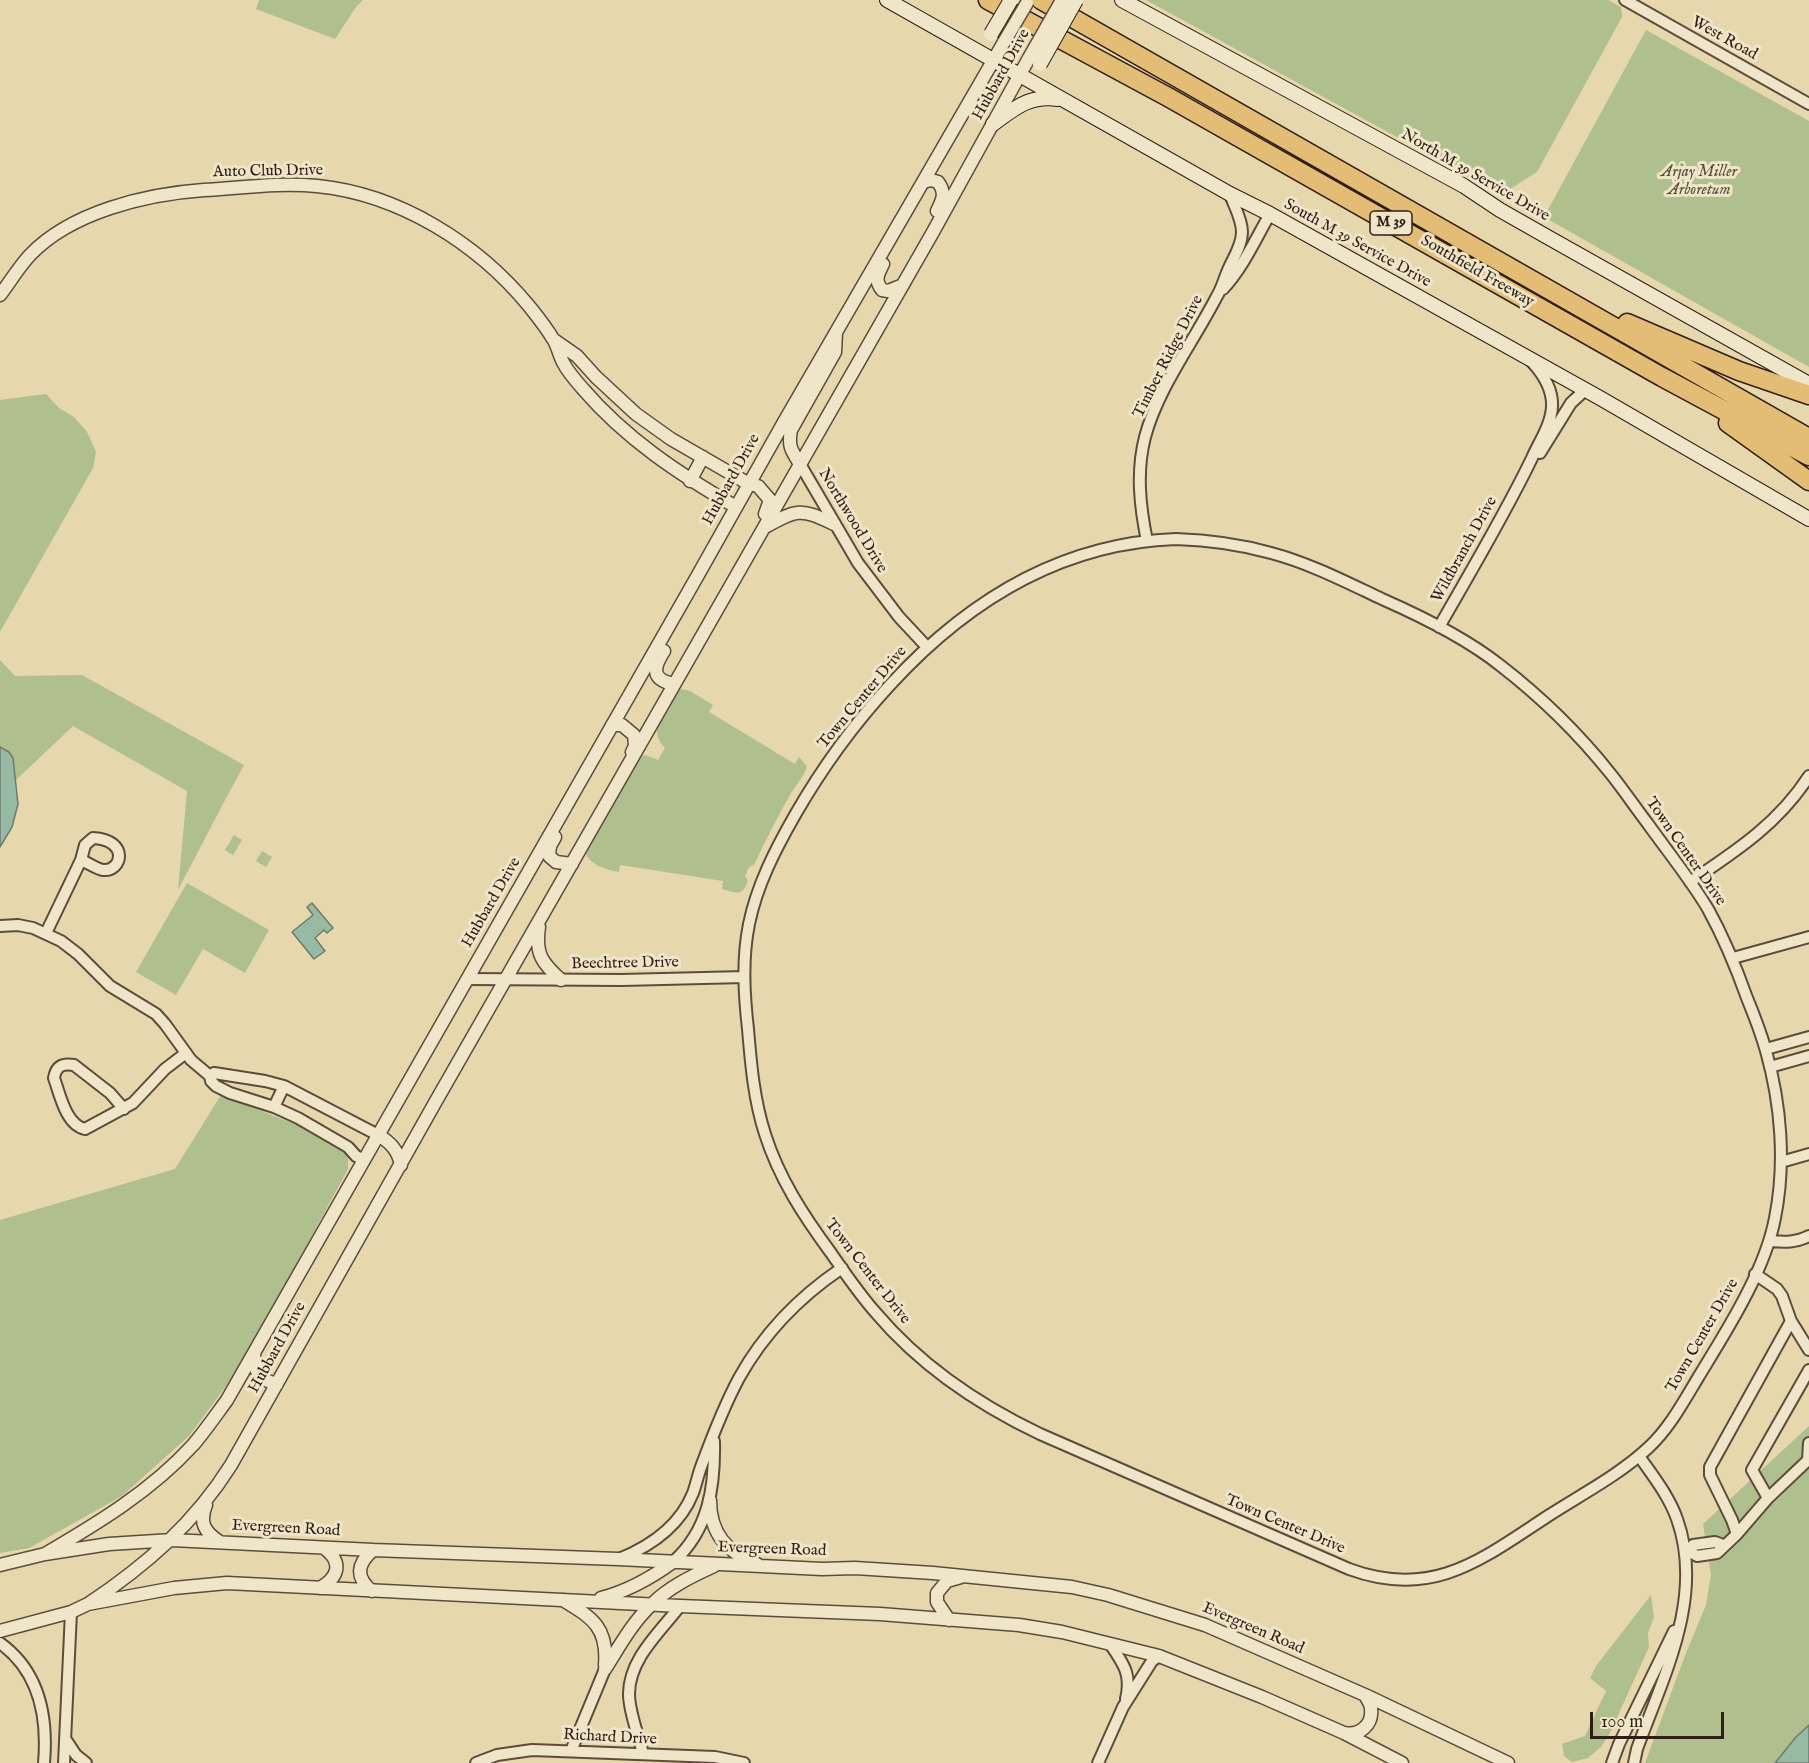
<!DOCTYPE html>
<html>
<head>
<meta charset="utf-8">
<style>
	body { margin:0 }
	#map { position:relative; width:1809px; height:1763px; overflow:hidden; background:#e6d7ac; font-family:"IM FELL English",serif }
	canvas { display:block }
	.scale { position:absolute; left:1590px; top:1712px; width:134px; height:27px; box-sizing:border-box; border:3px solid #2f1e16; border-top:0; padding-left:8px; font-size:18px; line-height:21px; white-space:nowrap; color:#2f1e16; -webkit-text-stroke:4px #efe5c9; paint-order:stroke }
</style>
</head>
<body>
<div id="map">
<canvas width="1809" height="1763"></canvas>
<div class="scale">100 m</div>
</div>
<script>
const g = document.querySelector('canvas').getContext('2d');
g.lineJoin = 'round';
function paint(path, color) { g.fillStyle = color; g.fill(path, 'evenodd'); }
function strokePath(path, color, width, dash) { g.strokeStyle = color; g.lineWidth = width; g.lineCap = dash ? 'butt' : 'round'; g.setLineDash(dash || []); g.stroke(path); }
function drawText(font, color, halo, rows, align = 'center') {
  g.font = font + ' "IM FELL English",serif'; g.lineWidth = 6; g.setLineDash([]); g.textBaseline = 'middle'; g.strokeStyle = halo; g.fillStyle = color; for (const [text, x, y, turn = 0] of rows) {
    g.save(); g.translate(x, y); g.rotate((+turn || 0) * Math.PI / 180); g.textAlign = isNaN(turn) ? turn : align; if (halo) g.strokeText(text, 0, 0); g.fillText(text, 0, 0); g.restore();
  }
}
paint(new Path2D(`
	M259,0H363L356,7L335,39L256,9Z
	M1146,0H1608L1621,7L1622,17L1537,172L1510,189L1487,188L1437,159Z
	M1646,30L1809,121V367L1544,217Z
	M46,394L59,408L74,417L87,432L96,452L93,468L0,632V400Z
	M0,660L15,676L82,675L244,765L224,802L178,890L187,791L73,726L15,781L14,765L4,748L0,747Z
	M681,689L690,691L713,705L709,712L795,764L799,757L807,766C804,777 795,786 790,795C777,818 765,841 754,865L749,867L745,876L748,881C742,897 737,893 722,889L723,881L620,865L619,872C606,870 587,864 585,850L638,757L645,755L658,760L665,748C646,729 666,710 677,691Z
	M234,835L242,840L233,855L225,850Z
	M262,851L272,857L266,867L256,861Z
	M187,883L269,930L245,973L203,949L176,995L136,972Z
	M221,1095L297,1125L348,1155V1169L275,1304L229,1382L189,1436L122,1496L29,1548L0,1553V1220L175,1169Z
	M1809,1426V1725L1796,1737L1775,1763H1645L1686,1653L1706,1605L1711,1575L1703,1524Z
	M1651,1595L1654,1617L1648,1633L1649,1647L1610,1733L1601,1747L1588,1758L1572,1762L1564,1756L1562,1744L1585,1736L1606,1691L1590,1678L1596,1666Z`), '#afbf8e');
const water = new Path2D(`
	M0,747L9,752L13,758L18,804L12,827L0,847Z
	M312,903L333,928L327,933L324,930L315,938L325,951L314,959L292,932L313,915L307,907Z
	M1809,1725V1763H1775L1796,1737Z`);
paint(water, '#97baa4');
strokePath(water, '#6d7c6b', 1.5);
const minor = new Path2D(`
	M1625,0L1809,104
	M1223,289C1243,268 1256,238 1270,214
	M1540,453L1571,403L1585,390
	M800,464L858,563L899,617L927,647
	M1176,539C1208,540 1239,544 1271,553C1309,563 1346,582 1382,599C1423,617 1466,638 1501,666C1541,697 1578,733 1610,773C1623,789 1635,807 1648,824C1668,852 1691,880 1708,909C1724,938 1736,967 1747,998C1754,1015 1761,1033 1766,1051C1781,1104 1786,1163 1775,1218C1765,1271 1727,1330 1699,1376C1684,1401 1669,1429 1648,1448C1619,1475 1582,1494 1548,1516C1482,1559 1433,1600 1349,1569L1040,1434C977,1404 921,1366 876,1313C859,1294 845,1273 831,1253C803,1215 779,1178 765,1134C754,1100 751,1065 748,1029C744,994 742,959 749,924C757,885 775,850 795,815C822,768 853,725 890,685C967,601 1060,543 1176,539Z
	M1147,541C1140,507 1136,472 1145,437C1158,388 1194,341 1217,296C1222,288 1224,279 1228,270C1233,258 1242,246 1242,232C1242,219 1234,206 1230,194
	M1439,627C1471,571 1504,516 1532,458C1539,442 1551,425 1552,407C1553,390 1543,374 1532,362
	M1690,882C1736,851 1778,824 1809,776
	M0,926L18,925L33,928L61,941L78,954L110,986L156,1014L165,1024L191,1060L210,1076L211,1081L216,1086L230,1093L274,1107L298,1118L348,1147L356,1156L364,1160
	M46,933L81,860L85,845L93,838C130,840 122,872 103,870C96,869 87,862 81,860
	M1733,958L1809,937
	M468,979L622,980L744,977
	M1766,1049L1809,1037
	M1770,1067L1809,1056
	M210,1076L214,1073L265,1081L284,1086L378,1135
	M274,1107L284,1086
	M124,1109L110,1093L74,1065C62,1063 56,1066 54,1078C60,1095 66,1125 85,1129L133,1103L165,1069L186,1053
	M1781,1162L1809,1154
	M1769,1241C1784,1242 1796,1243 1809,1236
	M1791,1321L1809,1350
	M1768,1498L1752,1470L1809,1370
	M1737,1534L1768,1498L1808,1460L1809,1443
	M1723,1545L1715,1542L1693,1545L1690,1552L1697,1556L1717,1553L1737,1534L1732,1520L1710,1475V1467L1791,1321L1782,1296L1777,1289L1755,1274
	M619,1559C651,1546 680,1526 693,1493C696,1485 698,1475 701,1467C712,1437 724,1406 739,1378C764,1333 799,1297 842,1268
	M673,1562C709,1530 715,1487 714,1441
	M0,1643C39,1671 48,1717 44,1763
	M1110,1644C1123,1663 1132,1674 1126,1699
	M66,1740L76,1755L86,1763
	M571,1751L605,1669
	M643,1754C639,1736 629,1713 629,1694C629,1659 660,1632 680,1606
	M64,1763L71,1612
	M476,1763L497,1755L532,1750L715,1757L744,1763
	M1098,1763L1123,1707L1152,1661L1159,1656
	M1612,1763L1619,1744L1674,1631
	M1634,1763L1637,1749C1663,1677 1705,1597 1677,1519C1669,1496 1653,1476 1639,1456`);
const tertiary = new Path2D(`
	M923,182L931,180L938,182C946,193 943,199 937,211
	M883,264C878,274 874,280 882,290L888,291L903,285
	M0,295C10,282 18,268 30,255C71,212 146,194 204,190C241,188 280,182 317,186C399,194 477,243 529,306C537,316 546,327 553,339C558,346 559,356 564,364C568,372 576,381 583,389C626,439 679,474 736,507
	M554,340L577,356L596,377L636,414L671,439L749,484L758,486L770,500L765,514
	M800,464C791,450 788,446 791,430L835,352L836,333
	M690,481L703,457
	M765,527C798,509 800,508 834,524
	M664,651C653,668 651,680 674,684
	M612,725H622L634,735L635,746L632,752
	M555,837L550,846L549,856L556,862L572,864
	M539,927C535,954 542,963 561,980
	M378,1135C390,1142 398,1150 401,1165
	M254,1353C255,1373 257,1379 277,1384
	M710,1500C710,1534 727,1552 757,1564
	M206,1505C199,1522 204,1532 220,1542
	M45,1554C98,1523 151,1491 193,1445C205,1431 216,1415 227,1400L698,575L784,422L1004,42
	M0,1565L45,1554L109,1544L172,1540L373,1550L618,1559L822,1569L855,1568L933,1573L1072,1587L1108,1595L1205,1625L1365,1695L1508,1763
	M320,1588C339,1577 343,1562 324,1548
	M372,1591C355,1577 357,1564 373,1550
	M601,1598C628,1591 651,1578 673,1562
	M563,1600C593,1618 608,1628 605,1665
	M88,1604C145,1566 194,1524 231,1465L436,1101L933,232L1029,58
	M949,1620L937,1602V1593L947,1581L961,1577
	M0,1631L71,1612L88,1604L174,1588L227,1583L680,1606L880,1614L1019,1625L1062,1632L1159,1656L1262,1697L1344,1733L1402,1763
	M605,1669C619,1647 632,1623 651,1605C669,1587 692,1576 714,1566
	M1345,1733C1359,1736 1373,1725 1371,1709C1371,1704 1367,1699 1365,1695`);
const secondary = new Path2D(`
	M887,0L1230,194L1270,214L1600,398L1809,519
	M1122,0L1464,186L1500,210L1551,239L1809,384
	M993,124C1015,108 1029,95 1058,99`);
const motorway = new Path2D(`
	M988,0L1168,97L1662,377L1809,456
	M1041,0L1809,438
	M1627,323L1739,371L1809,395
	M1728,423L1809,481`);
strokePath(minor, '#5d4c3c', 14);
strokePath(tertiary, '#5d4c3c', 15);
strokePath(secondary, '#2f1e16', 16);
strokePath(motorway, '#2f1e16', 21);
strokePath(minor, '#efe5c9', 10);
strokePath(tertiary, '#efe5c9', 12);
strokePath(secondary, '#efe5c9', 14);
strokePath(motorway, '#e3bc76', 18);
const tertiaryBridge = new Path2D(`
	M1004,42L1027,3
	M1029,58L1062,0`);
const secondaryBridge = new Path2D(`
	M991,34L1011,0
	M1040,64L1076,0`);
strokePath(tertiaryBridge, '#5d4c3c', 15, []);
strokePath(secondaryBridge, '#2f1e16', 16, []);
strokePath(tertiaryBridge, '#efe5c9', 12);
strokePath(secondaryBridge, '#efe5c9', 14);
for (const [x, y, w] of [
	[1391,223,42]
]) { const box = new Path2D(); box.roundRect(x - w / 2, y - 12, w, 24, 4.5); g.fillStyle = '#efe5c9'; g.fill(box); strokePath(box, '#2f1e16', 1.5); }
drawText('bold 15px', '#2f1e16', null, [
	["M 39",1391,223]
]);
drawText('16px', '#2f1e16', '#efe5c9', [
	["West Road",1724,39,29],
	["Hubbard Drive",1002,75,-61],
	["Auto Club Drive",268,172,-1],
	["North M 39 Service Drive",1475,176,30],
	["South M 39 Service Drive",1357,244,29],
	["Southfield Freeway",1477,272,30],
	["Timber Ridge Drive",1169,357,-63],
	["Hubbard Drive",732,480,-61],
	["Northwood Drive",852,521,59],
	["Wildbranch Drive",1465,550,-61],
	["Town Center Drive",863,698,-50],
	["Town Center Drive",1685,852,55],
	["Hubbard Drive",492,903,-60],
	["Beechtree Drive",625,964,-1],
	["Town Center Drive",867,1272,52],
	["Town Center Drive",1703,1336,-60],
	["Hubbard Drive",278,1348,-61],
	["Town Center Drive",1285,1525,23],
	["Evergreen Road",286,1529,3],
	["Evergreen Road",772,1550,2],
	["Evergreen Road",1253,1629,23],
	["Richard Drive",610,1738,3]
]);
drawText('italic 16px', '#554e3a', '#efe5c9', [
	["Arjay Miller",1699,173],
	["Arboretum",1699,191]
]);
</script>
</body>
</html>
